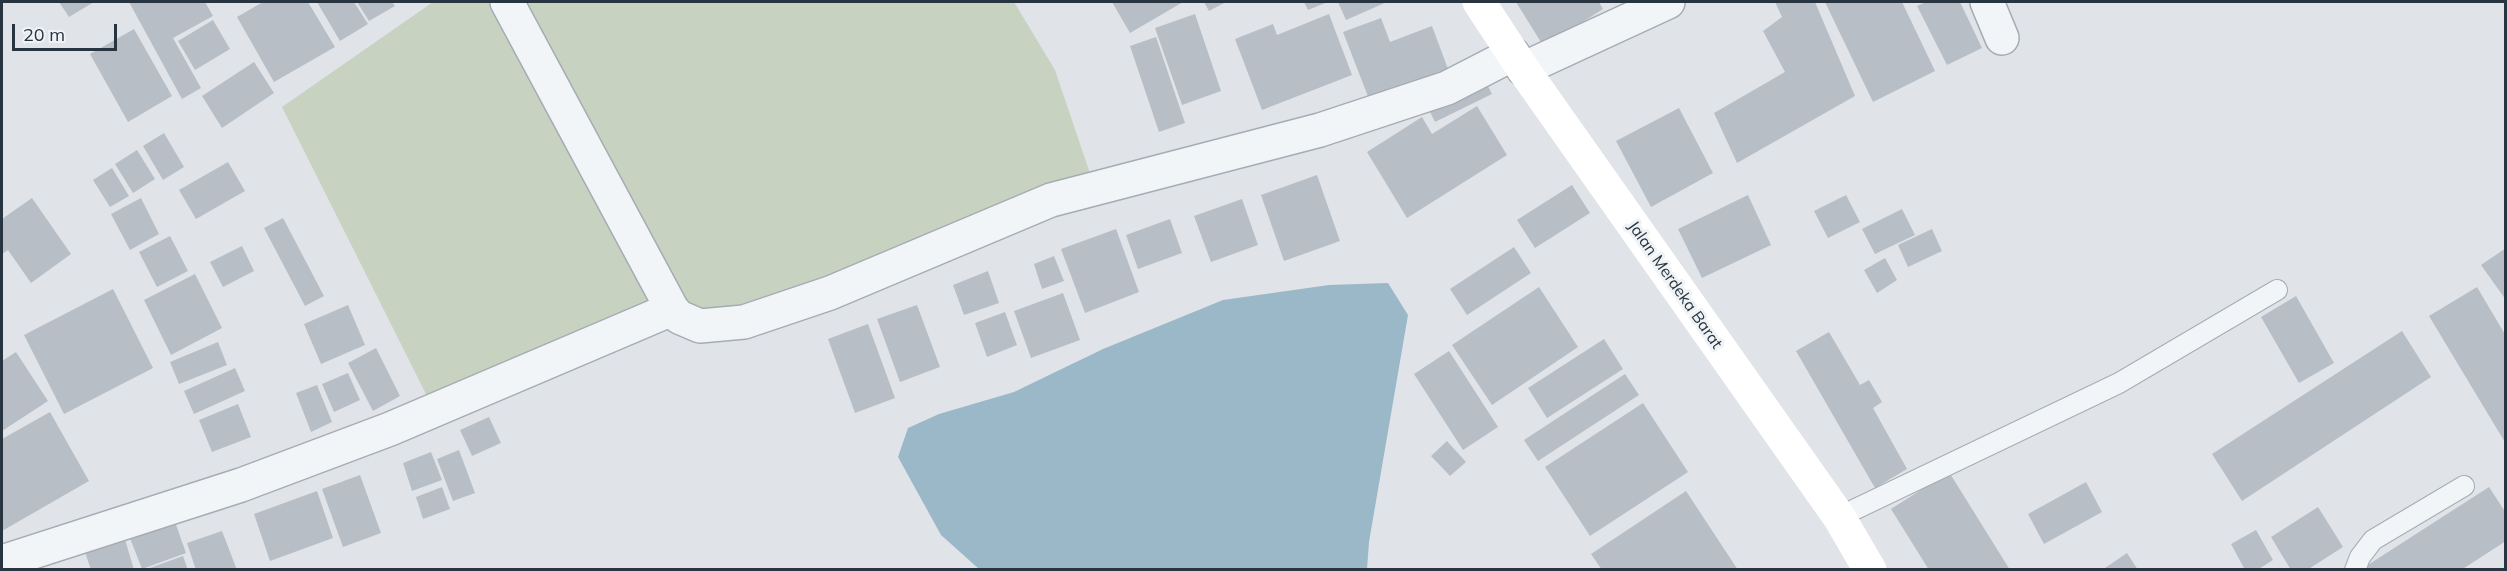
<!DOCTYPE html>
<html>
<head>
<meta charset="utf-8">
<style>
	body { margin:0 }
	#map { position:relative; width:2507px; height:571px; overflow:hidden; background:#e0e4e9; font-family:Mulish,sans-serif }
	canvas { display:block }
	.frame { position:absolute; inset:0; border:3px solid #283440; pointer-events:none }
	.scale { position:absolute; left:12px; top:24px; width:105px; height:27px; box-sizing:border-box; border:3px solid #283440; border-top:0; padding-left:8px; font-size:18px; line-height:21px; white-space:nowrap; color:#283440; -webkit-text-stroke:4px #eff3f6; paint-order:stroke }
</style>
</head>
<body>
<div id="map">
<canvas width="2507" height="571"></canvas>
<div class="frame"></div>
<div class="scale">20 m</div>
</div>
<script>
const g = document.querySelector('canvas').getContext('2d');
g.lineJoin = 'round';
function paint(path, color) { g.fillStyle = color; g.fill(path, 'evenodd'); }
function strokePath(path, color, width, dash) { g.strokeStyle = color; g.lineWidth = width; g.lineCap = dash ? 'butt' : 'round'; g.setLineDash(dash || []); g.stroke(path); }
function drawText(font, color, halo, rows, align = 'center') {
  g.font = font + ' Mulish,sans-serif'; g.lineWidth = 6; g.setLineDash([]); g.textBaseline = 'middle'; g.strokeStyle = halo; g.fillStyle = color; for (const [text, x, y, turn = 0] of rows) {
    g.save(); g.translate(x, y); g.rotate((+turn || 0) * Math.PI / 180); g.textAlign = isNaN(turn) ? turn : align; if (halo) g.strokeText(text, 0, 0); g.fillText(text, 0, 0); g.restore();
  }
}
paint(new Path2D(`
	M433,2H1014L1055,70L1095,188L742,318L670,306L434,410L282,107Z`), '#c8d2c1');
paint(new Path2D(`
	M1388,283L1408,315L1369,542L1367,569H979L941,535L898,457L908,428L939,414L1014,392L1103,349L1223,300L1329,285Z`), '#9bb8c8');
paint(new Path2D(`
	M59,2H94L69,17Z
	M129,2H205L213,16L173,38L201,88L182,99Z
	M263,2H308L335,47L274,82L237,17Z
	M317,2H354L368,24L340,41Z
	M357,2H392L395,6L369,21Z
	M1112,2H1183L1130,33Z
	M1204,2H1226L1209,11Z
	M1304,2H1328L1308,10Z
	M1338,2H1387L1346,20Z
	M1516,2H1599L1603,9L1544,47Z
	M1775,2H1815L1855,96L1737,163L1714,113L1785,72L1763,31L1782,17Z
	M1825,2H1902L1935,71L1873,102Z
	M1926,2H1960L1982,48L1947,65L1917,6Z
	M1195,14L1221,91L1182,105L1155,28Z
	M1329,14L1352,75L1262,110L1235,39L1273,24L1277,35Z
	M1381,18L1390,42L1432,26L1448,69L1369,99L1343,32Z
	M213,20L230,49L195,70L178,41Z
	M134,29L172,96L128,122L90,54Z
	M1156,37L1185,123L1159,132L1130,46Z
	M254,62L274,93L222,128L202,96Z
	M1483,76L1492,94L1435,122L1426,104Z
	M1477,106L1507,155L1407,218L1367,152L1422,117L1432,134Z
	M1679,108L1713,173L1651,207L1616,141Z
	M164,133L184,167L163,180L143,146Z
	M137,150L155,179L133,193L115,164Z
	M228,162L245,191L196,219L179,190Z
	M112,168L129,196L110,207L93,180Z
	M1317,175L1340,241L1284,261L1261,195Z
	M1572,185L1590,213L1535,248L1517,220Z
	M1748,195L1771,245L1702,278L1678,229Z
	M1846,195L1860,222L1828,238L1814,211Z
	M32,198L71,254L31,283L8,250L2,254V219Z
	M141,198L159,234L130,250L111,214Z
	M1242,199L1258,245L1211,262L1194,216Z
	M1902,209L1915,235L1875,254L1862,229Z
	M283,218L324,296L305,306L264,228Z
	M1170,219L1182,253L1138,269L1126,235Z
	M1116,229L1139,292L1085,313L1061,249Z
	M1932,229L1942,251L1908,267L1898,245Z
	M170,236L188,271L157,287L139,252Z
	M242,246L254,271L223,287L210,262Z
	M1514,247L1531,273L1467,315L1450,289Z
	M2506,248V300L2481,265Z
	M1054,256L1064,281L1042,289L1034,264Z
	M1885,258L1897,280L1877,293L1864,270Z
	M988,271L999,303L964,315L953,285Z
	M195,274L222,328L171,355L144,300Z
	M1539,287L1578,347L1492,405L1452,345Z
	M2477,287L2506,336V444L2429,316Z
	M113,289L153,368L64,414L24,335Z
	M1063,293L1080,340L1031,358L1014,311Z
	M2296,296L2334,363L2299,383L2261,317Z
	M348,305L365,345L321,364L304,324Z
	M917,305L940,367L900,382L877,319Z
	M1005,312L1017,345L987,357L975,323Z
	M868,324L895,398L855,413L828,339Z
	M2402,331L2431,377L2242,501L2212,454Z
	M1829,332L1860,385L1869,380L1882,402L1873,408L1907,469L1875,488L1796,351Z
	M1604,339L1623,369L1547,418L1528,388Z
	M218,342L227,365L179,384L170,362Z
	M376,348L400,396L373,411L348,363Z
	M1449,351L1498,427L1463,450L1414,374Z
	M16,352L48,401L2,431V361Z
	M235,368L245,391L194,414L184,391Z
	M348,373L360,400L334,412L322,384Z
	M1625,374L1639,395L1538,461L1524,440Z
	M317,385L332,422L311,432L296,393Z
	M1643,403L1688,472L1590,536L1545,467Z
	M238,404L251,437L212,452L199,420Z
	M50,412L89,481L2,531V439Z
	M489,417L501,443L472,456L460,430Z
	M1447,441L1466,462L1450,476L1431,456Z
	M459,450L475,493L453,501L437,459Z
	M431,452L442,480L412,491L403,463Z
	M1949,472L2010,570H1929L1891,509Z
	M360,475L381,533L343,547L322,489Z
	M2086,482L2102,512L2044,544L2028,514Z
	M442,487L450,509L423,519L416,497Z
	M2489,487L2506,513V541L2461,570H2360Z
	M317,491L333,538L270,561L254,514Z
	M1686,491L1738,570H1602L1591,554Z
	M2318,507L2343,547L2307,570H2291L2271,537Z
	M173,516L186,553L142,569L128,533Z
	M2256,530L2273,560L2257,570H2245L2231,544Z
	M222,531L237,570H196L187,543Z
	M124,536L134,570H91L84,549Z
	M2127,553L2138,570H2102Z
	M183,556L188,570H147V569Z`), '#b7bec5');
const lane = new Path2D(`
	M1839,517L2119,383L2277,290
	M2355,570L2360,557L2373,540L2464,486`);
const street = new Path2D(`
	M507,2L672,309L679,317L700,326L744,322L830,293L1051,200L1320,130L1447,88L1513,54
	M1987,2L2002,38
	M1523,69L1668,2
	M2,562L241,485L390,429L672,309`);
strokePath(lane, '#a5acb3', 22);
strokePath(street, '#a5acb3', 36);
strokePath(lane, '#f2f5f7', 20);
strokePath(street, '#f2f5f7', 33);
strokePath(new Path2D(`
	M1479,2L1523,69L1839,517L1870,570`), '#fff', 33);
drawText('16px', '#283440', '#eff3f6', [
	["Jalan Merdeka Barat",1675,285,55]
]);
</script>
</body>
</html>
